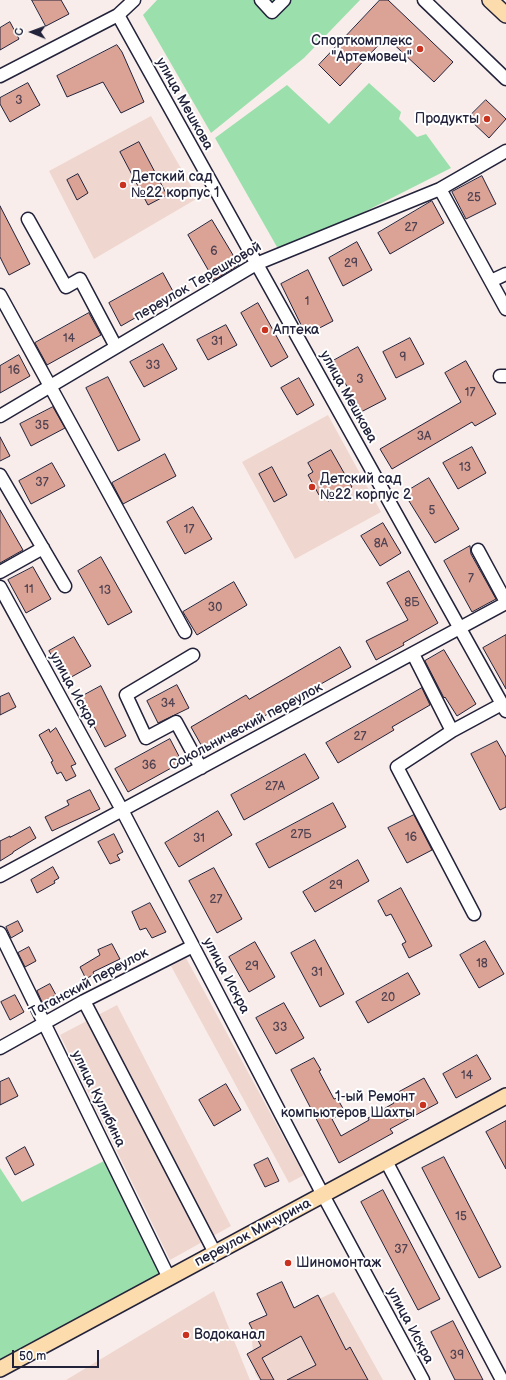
<!DOCTYPE html>
<html>
<head>
<meta charset="utf-8">
<style>
	body { margin:0 }
	#map { position:relative; width:506px; height:1380px; overflow:hidden; background:#f8edea; font-family:"Balsamiq Sans",sans-serif }
	canvas { display:block }
	.north { position:absolute; left:12px; top:12px; width:40px; height:40px; -webkit-text-stroke:3px #fff; paint-order:stroke; rotate:271deg; font-size:11px; font-weight:700; line-height:16px; text-align:center; color:#22223b }
	.north::after { content:''; display:block; margin:auto; width:14px; height:18px; background:#22223b; clip-path:polygon(50% 0,100% 100%,50% 72%,0 100%) }
	.scale { position:absolute; left:12px; top:1350px; width:87px; height:18px; box-sizing:border-box; border:2px solid #22223b; border-top:0; padding-left:5px; font-size:12px; line-height:14px; white-space:nowrap; color:#22223b; -webkit-text-stroke:3px #fff; paint-order:stroke }
</style>
</head>
<body>
<div id="map">
<canvas width="506" height="1380"></canvas>
<div class="north">С</div>
<div class="scale">50 m</div>
</div>
<script>
const g = document.querySelector('canvas').getContext('2d');
g.lineJoin = 'round';
function paint(path, color) { g.fillStyle = color; g.fill(path, 'evenodd'); }
function strokePath(path, color, width, dash) { g.strokeStyle = color; g.lineWidth = width; g.lineCap = dash ? 'butt' : 'round'; g.setLineDash(dash || []); g.stroke(path); }
function drawText(font, color, halo, rows, align = 'center') {
  g.font = font + ' "Balsamiq Sans",sans-serif'; g.lineWidth = 4; g.setLineDash([]); g.textBaseline = 'middle'; g.strokeStyle = halo; g.fillStyle = color; for (const [text, x, y, turn = 0] of rows) {
    g.save(); g.translate(x, y); g.rotate((+turn || 0) * Math.PI / 180); g.textAlign = isNaN(turn) ? turn : align; if (halo) g.strokeText(text, 0, 0); g.fillText(text, 0, 0); g.restore();
  }
}
paint(new Path2D(`
	M151,116L198,198L94,259L49,171Z
	M328,415L381,512L295,559L242,462Z
	M186,958L304,1175L289,1183L171,966Z
	M117,1005L231,1226L170,1260L60,1035Z
	M214,1291L250,1380H66Z
	M334,1292L383,1380H259L255,1373L251,1331Z`), '#efd7d0');
paint(new Path2D(`
	M157,0H360L304,58L211,133L143,15Z
	M369,83L401,112L399,119L417,137L426,134L451,168L281,254L215,138L287,85L329,124Z
	M104,1161L164,1276L0,1363V1168L22,1202Z`), '#9be0ac');
const building = new Path2D(`
	M32,0H61L69,14L46,26Z
	M380,0H388L453,62L434,82L386,37L340,86L319,65Z
	M10,22L19,39L0,50V28Z
	M117,45L122,52L144,102L121,113L103,82L67,97L57,76Z
	M28,83L40,105L10,122L0,104V98Z
	M486,100L506,119L489,138L468,118Z
	M139,142L167,195L148,205L120,152Z
	M78,174L88,193L77,200L67,180Z
	M482,176L496,204L466,219L452,192Z
	M432,201L444,223L390,254L378,233Z
	M0,206L30,264L9,275L0,257Z
	M212,220L239,265L214,280L188,235Z
	M357,242L372,270L343,286L329,258Z
	M308,270L333,321L306,335L281,284Z
	M163,273L175,295L121,326L109,303Z
	M258,303L288,357L271,367L241,313Z
	M89,313L101,335L47,365L35,343Z
	M226,325L237,345L208,360L197,340Z
	M410,338L424,364L396,378L383,352Z
	M163,344L177,369L144,387L130,362Z
	M358,347L386,399L361,412L333,361Z
	M19,355L30,376L0,393V366Z
	M466,361L496,414L475,426L472,422L392,469L380,449L461,402L445,373Z
	M108,377L140,440L118,451L86,388Z
	M299,378L314,405L297,415L281,388Z
	M53,407L65,428L31,446L20,424Z
	M0,437L10,456L0,461Z
	M472,447L486,473L458,489L443,463Z
	M331,450L352,487L328,501L323,492L319,495L308,475L313,472L308,463Z
	M165,454L176,476L123,504L112,483Z
	M52,463L65,486L31,504L19,481Z
	M272,467L287,495L274,502L259,474Z
	M429,478L459,529L435,543L404,493Z
	M193,507L212,539L185,554L167,522Z
	M0,510L23,550L0,563Z
	M383,523L401,553L380,566L361,536Z
	M470,546L471,554L496,599L472,612L444,561Z
	M101,557L132,612L108,625L78,571Z
	M33,567L51,599L26,613L8,580Z
	M409,571L438,623L403,643L404,645L376,660L366,641L408,620L387,583Z
	M234,582L247,605L197,635L183,612Z
	M506,635V689L483,648Z
	M74,637L91,666L66,680L49,651Z
	M340,647L351,667L204,750L191,727L246,695L249,699Z
	M444,650L476,704L457,716L445,697L444,698L425,661Z
	M177,685L189,708L158,723L147,701Z
	M101,686L126,736L105,747L79,698Z
	M422,688L430,705L392,727L394,730L338,763L326,743Z
	M9,693L16,707L0,715V697Z
	M56,728L76,764L71,766L76,776L66,781L61,772L57,774L51,762L53,761L39,735L49,729L50,732Z
	M170,739L182,762L128,792L115,769Z
	M497,741L506,757V807L500,810L471,754Z
	M305,754L319,778L244,820L231,795Z
	M90,790L100,809L52,831L45,817L69,805L67,801Z
	M333,803L346,827L269,868L256,844Z
	M218,811L232,835L179,867L165,843Z
	M414,815L432,850L407,863L388,828Z
	M30,827L36,838L13,852V853L0,861V841L10,836V837Z
	M114,834L123,852L117,855L120,860L110,864L98,842Z
	M358,860L369,881L315,912L303,892Z
	M53,867L59,878L54,881L55,883L37,893L31,880Z
	M214,868L242,919L217,933L189,881Z
	M401,888L432,946L409,958L402,944L406,942L391,914L386,916L378,901Z
	M150,903L166,932L152,938L146,928L140,930L132,912Z
	M18,921L23,931L11,938L6,927Z
	M315,940L344,994L320,1007L291,953Z
	M485,941L504,974L479,988L460,955Z
	M255,942L275,977L249,992L229,957Z
	M112,944L120,959L93,972L94,974L86,979L80,967L100,955L98,950Z
	M29,947L36,961L25,967L18,953Z
	M408,973L420,994L368,1023L356,1002Z
	M50,984L56,995L42,1002L37,991Z
	M15,995L24,1012L10,1020L1,1002Z
	M284,1003L304,1038L276,1054L256,1018Z
	M477,1055L491,1079L456,1098L443,1074Z
	M314,1058L321,1070L319,1071L334,1099L337,1098L345,1112L332,1119L341,1136L369,1120L368,1118L394,1103L391,1096L424,1078L438,1103L390,1129L393,1133L339,1163L291,1070Z
	M9,1078L18,1096L0,1105V1082Z
	M226,1084L241,1110L214,1126L199,1100Z
	M506,1121V1169L486,1132Z
	M25,1147L34,1165L15,1175L6,1158Z
	M444,1157L501,1267L479,1278L422,1168Z
	M268,1158L279,1181L265,1187L254,1165Z
	M383,1190L440,1299L418,1310L361,1202Z
	M282,1282L294,1308L318,1295L346,1350L350,1347L368,1380H287L316,1365L301,1336L262,1358L274,1380H261L247,1354L261,1346L249,1323L267,1315L257,1294Z
	M453,1321L483,1380H455L431,1332Z`);
paint(building, '#dba395');
strokePath(building, '#22223b', 1);
const minor = new Path2D(`
	M261,0L272,12L284,0
	M424,0L506,79
	M118,15L506,711
	M0,76L118,15L134,0
	M440,189L506,309
	M28,219L66,287L80,279L116,347
	M491,281L506,274
	M0,295L185,632
	M500,376H506
	M0,416L256,264L440,189L506,151
	M0,475L65,586
	M478,550L506,602
	M0,572L43,548
	M0,587L122,810L323,1195L423,1380
	M413,654L452,731L502,704
	M193,655L126,695L146,738L176,722L201,768
	M452,731L397,767L474,914
	M0,876L506,603
	M0,933L169,1278
	M84,1001L215,1253
	M0,1048L84,1001L193,946
	M386,1161L502,1380`);
const major = new Path2D(`
	M490,0L506,15
	M0,1369L506,1096`);
strokePath(minor, '#22223b', 15);
strokePath(major, '#22223b', 18);
strokePath(minor, '#fff', 12);
strokePath(major, '#fcdcac', 15);
for (const [x, y, r, color] of [
	[420,49,4,"#c8321e"],
	[487,119,4,"#c8321e"],
	[123,185,4,"#c8321e"],
	[265,330,4,"#c8321e"],
	[312,487,4,"#c8321e"],
	[423,1105,4,"#c8321e"],
	[288,1263,4,"#c8321e"],
	[186,1335,4,"#c8321e"]
]) { const dot = new Path2D(); dot.arc(x, y, r, 0, 2 * Math.PI); g.fillStyle = color; g.fill(dot); strokePath(dot, '#fff', 1.5); }
drawText('12px', '#504252', null, [
	["3",19,101],
	["25",474,198],
	["27",411,228],
	["6",214,252],
	["29",351,264],
	["1",307,302],
	["14",69,339],
	["31",217,342],
	["9",403,358],
	["33",153,366],
	["16",14,371],
	["3",360,380],
	["17",470,393],
	["35",42,426],
	["3А",424,437],
	["13",465,468],
	["37",42,483],
	["5",432,511],
	["17",189,530],
	["8А",381,544],
	["7",471,579],
	["11",29,590],
	["13",105,591],
	["8Б",412,603],
	["30",215,608],
	["34",168,704],
	["27",360,737],
	["36",149,766],
	["27А",275,787],
	["27Б",301,835],
	["16",411,838],
	["31",199,839],
	["29",336,886],
	["27",216,900],
	["18",482,964],
	["29",252,967],
	["31",317,973],
	["20",388,998],
	["33",280,1028],
	["14",467,1076],
	["15",461,1217],
	["37",401,1250],
	["39",457,1356]
]);
drawText('14px', '#22223b', '#fff', [
	["Спорткомплекс",412,41,"right"],
	["\"Артемовец\"",412,57,"right"],
	["Продукты",479,119,"right"],
	["Детский сад",131,177],
	["№22 корпус 1",131,193],
	["Аптека",273,330],
	["Детский сад",320,479],
	["№22 корпус 2",320,495],
	["1-ый Ремонт",415,1097,"right"],
	["компьютеров Шахты",415,1113,"right"],
	["Шиномонтаж",296,1263],
	["Водоканал",194,1335]
], 'left');
drawText('14px', '#22223b', '#fff', [
	["улица Мешкова",184,104,61],
	["переулок Терешковой",198,282,-30],
	["улица Мешкова",348,397,61],
	["улица Искра",73,690,61],
	["Сокольнический переулок",246,727,-28],
	["улица Искра",226,976,62],
	["Таганский переулок",89,983,-28],
	["улица Кулибина",98,1099,64],
	["переулок Мичурина",253,1233,-28],
	["улица Искра",410,1326,62]
]);
</script>
</body>
</html>
